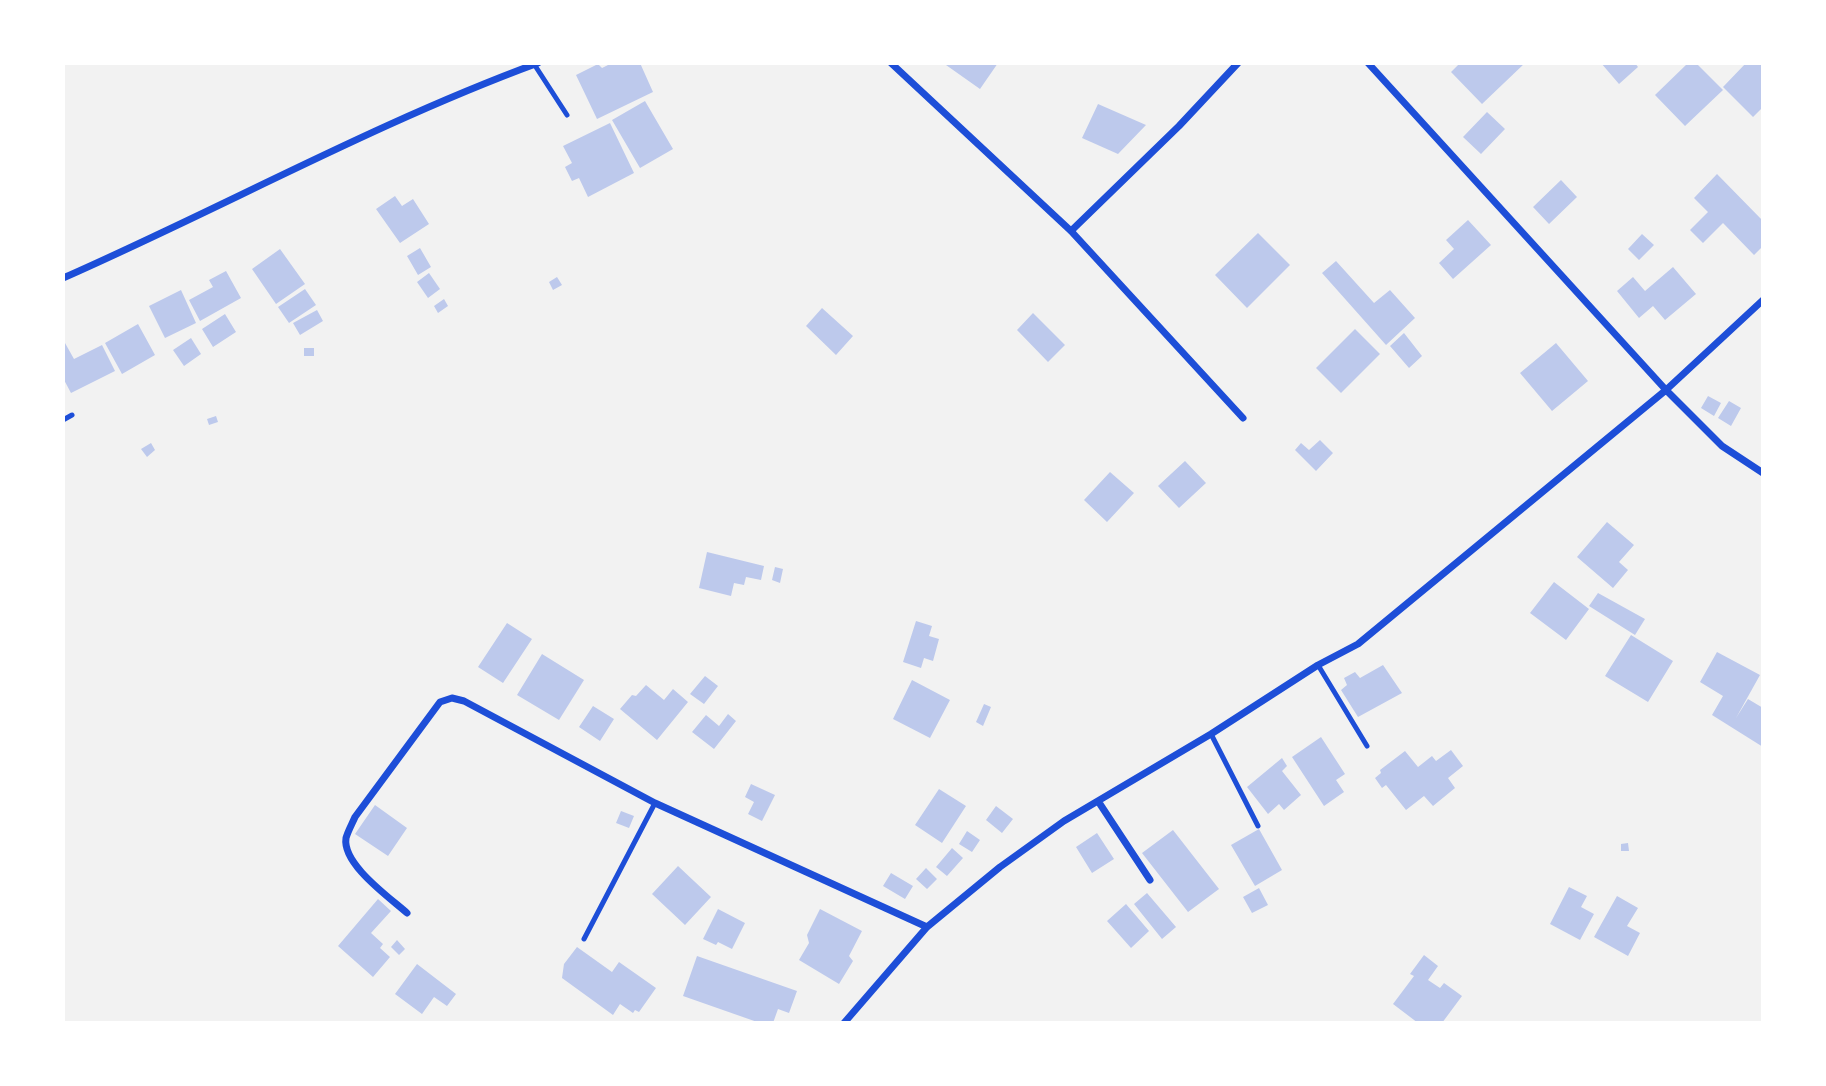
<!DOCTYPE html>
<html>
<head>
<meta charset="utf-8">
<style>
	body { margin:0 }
	#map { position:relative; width:1826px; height:1086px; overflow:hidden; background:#f2f2f2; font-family:"Noto Serif",serif }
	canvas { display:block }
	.frame { position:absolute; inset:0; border:65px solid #fff; pointer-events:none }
</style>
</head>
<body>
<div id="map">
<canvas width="1826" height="1086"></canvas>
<div class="frame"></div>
</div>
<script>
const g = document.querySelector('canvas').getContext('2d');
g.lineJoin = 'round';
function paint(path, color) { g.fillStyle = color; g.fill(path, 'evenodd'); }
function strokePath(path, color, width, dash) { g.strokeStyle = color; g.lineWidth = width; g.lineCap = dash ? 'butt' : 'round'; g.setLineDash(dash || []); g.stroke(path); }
paint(new Path2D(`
	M612,63H631L632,65L640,63L653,92L597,119L576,75L598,64L602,68Z
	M947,63H998L980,89L946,65Z
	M1460,63H1525L1482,104L1451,72Z
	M1601,63H1635L1638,67L1619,84Z
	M1688,63H1696L1723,90L1685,126L1655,95Z
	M1746,63H1763V107L1753,117L1723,87Z
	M645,101L673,149L640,168L612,120Z
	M1098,104L1146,125L1118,154L1082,138Z
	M1487,112L1505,129L1481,154L1463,137Z
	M610,123L634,173L588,197L579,178L572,181L565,167L572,163L563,146Z
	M1717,174L1763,221V246L1754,255L1723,223L1703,243L1690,230L1708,212L1694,198Z
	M1561,180L1577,197L1549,224L1533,207Z
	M395,196L402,206L413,199L429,224L400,243L376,209Z
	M1468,220L1491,245L1453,279L1439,263L1454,249L1446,240Z
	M1258,233L1290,265L1247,308L1215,275Z
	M1642,234L1654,245L1639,260L1628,249Z
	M420,248L431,267L418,275L407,256Z
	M280,249L305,284L276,304L252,269Z
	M1336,261L1374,303L1390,290L1415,318L1386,345L1322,273Z
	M1673,267L1696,294L1665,320L1653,306L1639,318L1617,291L1633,277L1645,291Z
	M226,271L241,298L200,321L189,300L213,287L209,280Z
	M429,273L440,289L428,298L417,282Z
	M557,277L562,285L553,290L549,282Z
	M305,289L316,305L289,323L278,307Z
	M181,290L196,323L165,338L149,306Z
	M444,299L448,306L438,313L434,306Z
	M822,308L853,336L836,355L806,326Z
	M317,310L323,321L300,335L293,323Z
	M1033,313L1065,345L1048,362L1017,330Z
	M225,314L236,332L213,347L202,329Z
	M138,324L155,355L122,374L105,343Z
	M1355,329L1380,354L1341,393L1316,368Z
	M1404,333L1422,356L1409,368L1390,346Z
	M191,338L201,354L184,366L173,350Z
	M65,343L74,359L102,345L115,371L71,393L63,378V344Z
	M1556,343L1588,381L1552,411L1520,373Z
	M304,348H314V356H304Z
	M1708,396L1721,403L1714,416L1701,408Z
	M1729,401L1741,408L1731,426L1718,418Z
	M216,416L218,422L209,425L207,419Z
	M1320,440L1333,453L1316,471L1295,450L1301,443L1309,450Z
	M151,443L155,450L147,457L141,449Z
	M1185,461L1206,483L1179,508L1158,486Z
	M1110,472L1134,493L1107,522L1084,500Z
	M1607,522L1634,545L1619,562L1628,570L1613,588L1577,557Z
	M707,552L764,566L761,580L746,577L744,585L734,583L731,596L699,588Z
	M775,567L783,569L780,583L772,580Z
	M1554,582L1589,609L1566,640L1530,613Z
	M1598,593L1645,619L1635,635L1589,606Z
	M916,621L932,626L929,636L939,639L933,661L924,658L921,668L903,662Z
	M507,623L532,639L503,683L478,667Z
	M1631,635L1673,661L1648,702L1605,676Z
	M1717,652L1760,675L1736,718L1748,699L1763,708V747L1712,715L1723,696L1700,682Z
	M542,654L584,680L559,720L517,695Z
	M1383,665L1402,693L1358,717L1341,690L1347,685L1344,678L1355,672L1360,678Z
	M705,676L718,686L704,704L690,694Z
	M912,680L950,700L930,738L893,719Z
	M646,685L664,700L673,689L688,702L657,740L620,709L632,695L636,696Z
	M984,704L991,707L983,726L976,722Z
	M593,706L614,719L600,741L579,727Z
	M728,714L736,721L714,749L692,732L706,715L719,726Z
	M1321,737L1345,774L1336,780L1344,792L1324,806L1292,757Z
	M1451,750L1463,766L1448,778L1455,788L1433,806L1424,796L1406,810L1386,785L1382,788L1375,778L1381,773L1380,770L1405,751L1418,767L1432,756L1436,761Z
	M1282,758L1287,766L1282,771L1301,795L1284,810L1279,804L1268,814L1247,787Z
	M751,784L775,795L762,821L748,814L754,802L745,797Z
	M939,789L966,806L942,843L915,825Z
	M375,805L407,828L388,856L355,834Z
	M996,806L1013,819L1002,833L986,820Z
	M621,811L634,816L629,828L616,823Z
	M1259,829L1282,870L1255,886L1231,845Z
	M1173,830L1219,889L1188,912L1142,853Z
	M967,831L980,840L972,852L959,844Z
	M1097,833L1114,859L1092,873L1076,847Z
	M1628,843L1629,851H1621V844Z
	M952,848L963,858L947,876L936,867Z
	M678,866L711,897L685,925L652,894Z
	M926,868L937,879L927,889L916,879Z
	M891,873L913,886L905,899L883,886Z
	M1569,887L1587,896L1581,907L1594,914L1580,940L1550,924Z
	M1259,888L1268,905L1252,913L1243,897Z
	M1147,893L1176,927L1162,939L1134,904Z
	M1617,896L1638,908L1627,926L1640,933L1628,956L1594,937Z
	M378,899L391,911L371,933L383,944L380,948L390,957L373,977L338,946Z
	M1126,904L1149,931L1131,948L1107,921Z
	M718,909L745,923L732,949L718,942L716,945L703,939Z
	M820,909L862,931L849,956L853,961L839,984L799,960L809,943L807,935Z
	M397,940L405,949L399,955L391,947Z
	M577,947L612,972L619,962L656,988L639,1012L635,1010L633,1013L620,1004L613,1015L562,978L564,964Z
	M1424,955L1438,966L1428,980L1440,988L1444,983L1462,996L1442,1023H1418L1393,1004L1414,976L1410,974Z
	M697,956L797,991L789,1013L778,1009L773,1023H760L683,996Z
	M417,964L456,994L447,1006L434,997L422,1014L395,994Z`), '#bdc9ec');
strokePath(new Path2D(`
	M534,64L567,115
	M63,420L72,415
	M1318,665L1367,746
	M1211,734L1258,826
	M584,939L655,803`), '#1d4ed8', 5);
strokePath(new Path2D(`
	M891,63L1071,231L1243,418
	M1368,63L1666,390L1722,446L1763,473
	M1071,231L1179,126L1238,63
	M63,278C222,208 375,123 538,63
	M1098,801L1150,880
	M407,913C389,897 342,864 346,838C348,831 352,824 355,817L440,702L452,698L464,701L655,803L927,927
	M844,1023L927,927L1000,867L1064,821L1211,734L1318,665L1358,644L1666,390L1763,300`), '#1d4ed8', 7);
</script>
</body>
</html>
